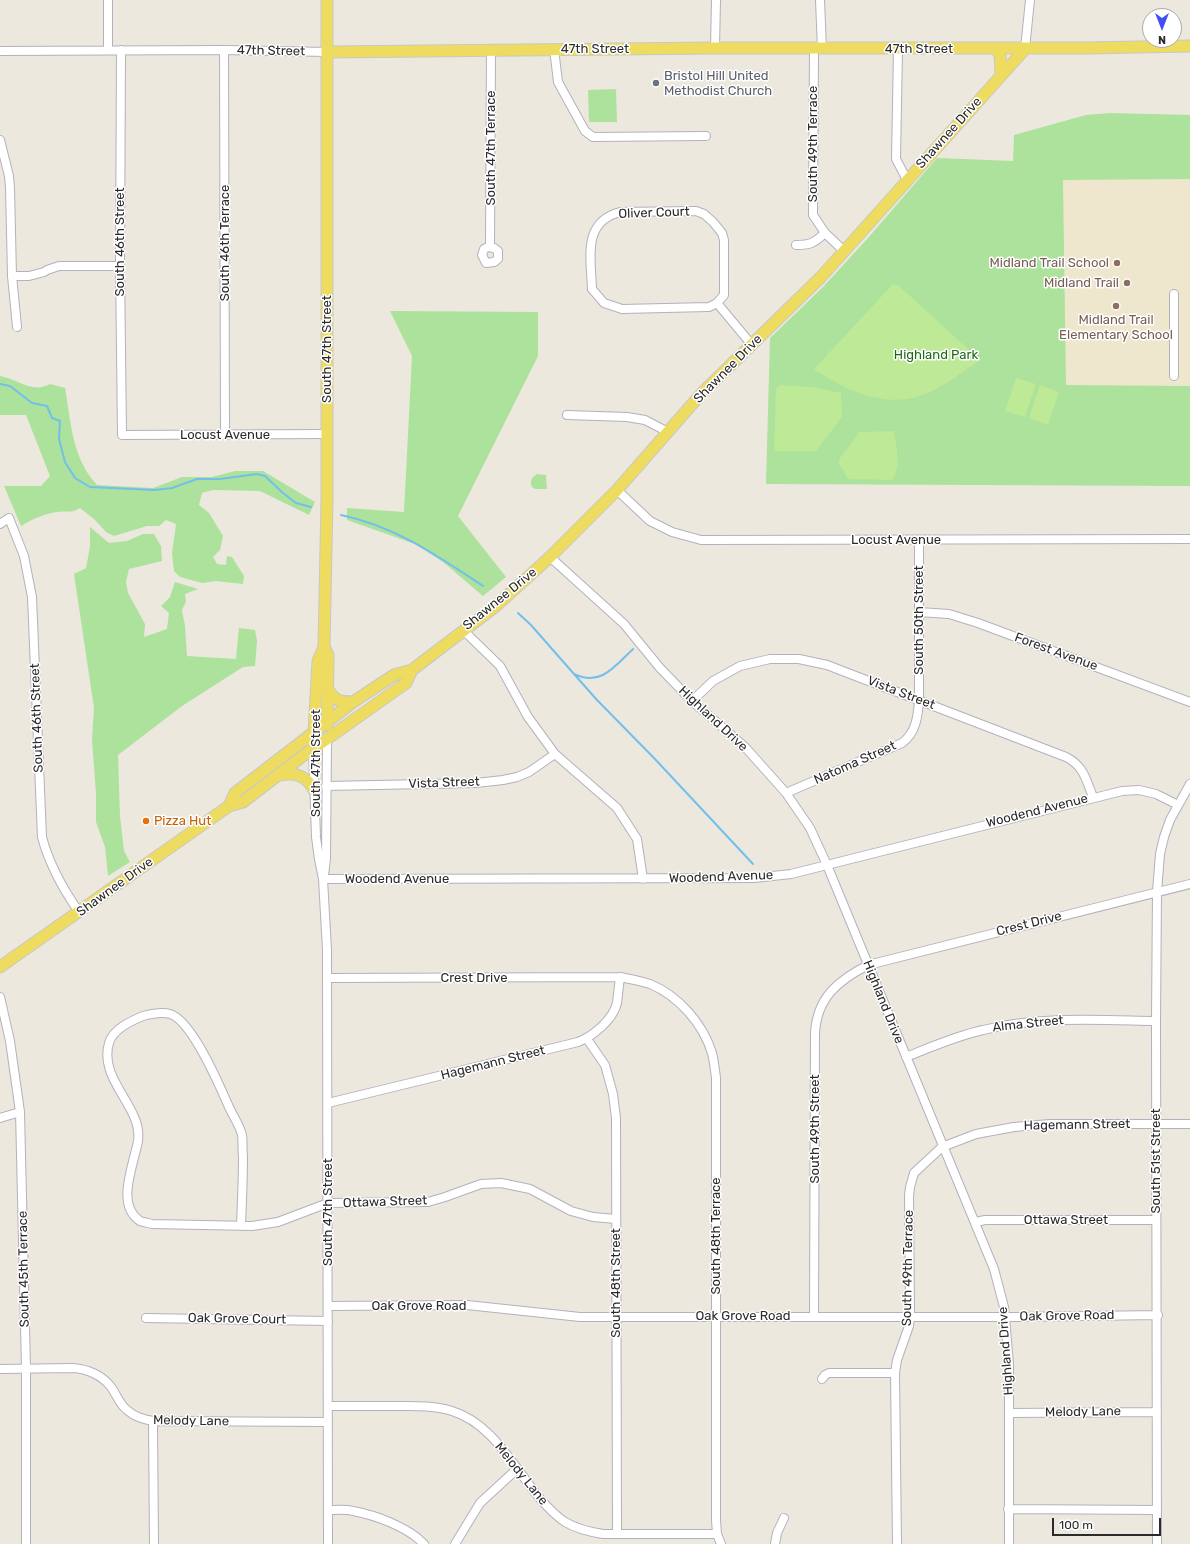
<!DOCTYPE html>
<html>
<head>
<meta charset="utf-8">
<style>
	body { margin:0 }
	#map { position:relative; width:1190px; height:1544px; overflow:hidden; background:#ece8dd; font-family:Rubik,sans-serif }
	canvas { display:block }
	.north { position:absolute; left:1142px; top:8px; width:40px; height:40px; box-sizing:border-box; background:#fff; border:1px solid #aaa; border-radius:50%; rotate:180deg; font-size:11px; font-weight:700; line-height:16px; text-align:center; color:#2b2b2b }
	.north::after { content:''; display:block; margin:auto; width:14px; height:18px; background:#414ff6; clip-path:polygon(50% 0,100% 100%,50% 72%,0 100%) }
	.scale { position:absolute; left:1052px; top:1518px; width:109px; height:18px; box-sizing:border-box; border:2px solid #2b2b2b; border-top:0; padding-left:5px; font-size:12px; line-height:14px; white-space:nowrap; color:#2b2b2b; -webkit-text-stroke:3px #fff; paint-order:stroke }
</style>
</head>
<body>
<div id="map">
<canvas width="1190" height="1544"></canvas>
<div class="north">N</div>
<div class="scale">100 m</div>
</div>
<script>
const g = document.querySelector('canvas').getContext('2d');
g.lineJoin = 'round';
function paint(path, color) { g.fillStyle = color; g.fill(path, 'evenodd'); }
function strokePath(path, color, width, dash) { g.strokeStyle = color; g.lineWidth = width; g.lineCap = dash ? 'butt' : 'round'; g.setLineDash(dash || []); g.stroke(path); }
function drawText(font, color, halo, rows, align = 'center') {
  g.font = font + ' Rubik,sans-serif'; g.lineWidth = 3; g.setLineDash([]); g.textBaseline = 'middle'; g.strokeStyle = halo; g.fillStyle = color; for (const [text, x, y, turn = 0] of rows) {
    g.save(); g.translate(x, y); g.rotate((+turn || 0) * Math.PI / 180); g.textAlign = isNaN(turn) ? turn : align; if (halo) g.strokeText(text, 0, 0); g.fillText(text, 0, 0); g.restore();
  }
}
paint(new Path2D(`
	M1190,179V386L1066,385L1063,180Z`), '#eee7cd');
paint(new Path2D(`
	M616,89L617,122H589L588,90Z
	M1110,113L1190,115V179L1063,180L1066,385L1190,386V486L766,484L770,338L823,287L868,238L937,158L1013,161L1014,135L1086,115Z
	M390,311L538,312V356L458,516L506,577L483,596L443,562L415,544L347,520V508L404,512L412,356Z
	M0,376C18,379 32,394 50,384L65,388C71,422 72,458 97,485L153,488L182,477H212L235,471H263L315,502L309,515L260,491L213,490L202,493L199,505L209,513L223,536L220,550L213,557L217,564L226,565L227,556L232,557L244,576L243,584L216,581L202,583L180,577L174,571L172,553L176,524L166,520L159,526H147L114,536L106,532L94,519L80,508C71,514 66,510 56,512C41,515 33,519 21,526L4,486H41L50,476L26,415H0Z
	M537,474L546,475L547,489H535L532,487C529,482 532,477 537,474Z
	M90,527L109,543L127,541L143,534H154L161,546L162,561L129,569L126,582L128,593L145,624L144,637L167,629L169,613L161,606L170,597L175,582L198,589L185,594L186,602L182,610L185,626L187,656L236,659L239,628L255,630L257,641L255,666L243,667L182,706L118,755L120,816L124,851L130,862L108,876L105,847L96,822V793L92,740L94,708L74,574L86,568L90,547Z`), '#ace29b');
paint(new Path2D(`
	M892,285H898L980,360C962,372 943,388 922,395C885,409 845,390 814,369Z
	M1016,378L1036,384L1025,417L1005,411Z
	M780,385L812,387L841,393L842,417L816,451H774L776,389Z
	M1040,385L1059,392L1048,425L1029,418Z
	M894,431C896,446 902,467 892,480L848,479L838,461L859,432Z`), '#bee997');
strokePath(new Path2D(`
	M0,384L10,386L32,403L47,406L52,418L60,421L59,439L65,462L75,478L90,487L155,490L172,488L197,479H220L257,474L265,476L283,493L296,503L311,507
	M341,515C395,526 438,556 483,586
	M518,613L531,625L574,674C601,687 615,666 633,649
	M574,674L597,700L654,758L753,864`), '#73bfec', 2);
const minor = new Path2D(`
	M108,0V50
	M820,0L822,49
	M715,48L716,0
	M554,49L558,82L585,131L593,137L706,136
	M814,49L813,215L825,233L844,251
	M898,49L896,159L907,180
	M1025,49L1030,0
	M121,50L120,266L122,435L327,434
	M224,50L225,435
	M0,51L224,50L327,52
	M0,140L9,176L10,188L12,276L17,327
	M796,245C811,245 814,243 825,233
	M488,247L494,248L498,251V259L494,262L486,263L482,255L484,249Z
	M490,247L491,49
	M12,276H29L44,272L47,270L59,266H120
	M717,303L709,307L622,309L604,303L592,289C591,258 582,222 620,212L696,211L704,214L713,222L722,233L724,240V295L717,303L752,345
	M1174,376V294
	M567,415L627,417L645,420L668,432
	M617,490L650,521L672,532L701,540L1190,539
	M0,524L9,518L24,556L32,597L42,837C49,864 63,889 79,912
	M550,557L624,624L660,668L692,701L745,747L786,793L810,828L827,865L994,1269L1004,1307L1009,1364V1544
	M919,612L949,614L978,623L1190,702
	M463,630L500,666L528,717L555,754L617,808L637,839L643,879
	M692,701L713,681L740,666L770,659H799L827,665L1066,757C1084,766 1086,780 1093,797
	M313,749L316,837L319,859L323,879L327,950L328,1544
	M326,786L476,783L503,780L517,777L529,772L555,754
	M786,793L902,743C916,733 918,716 919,700V540
	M324,875L326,859L327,740
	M323,879L754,878L791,874L1122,791L1139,790L1156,794L1178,805
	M327,978L620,977C630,979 641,981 650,984C679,996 703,1024 712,1053C714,1061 715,1070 716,1078V1520L717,1534L721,1544
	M0,997L10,1041L20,1112L26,1369V1544
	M587,1039L605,1065L613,1094L616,1118L617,1534
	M906,1057C931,1047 956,1036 983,1030C1040,1016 1098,1020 1156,1021
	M328,1103L578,1042C593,1036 613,1020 617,1003C618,994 619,986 620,977
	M0,1118L20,1112
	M976,1222L985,1220H1156
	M241,1225C242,1202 243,1179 243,1156C242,1149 243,1141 242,1135C240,1126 233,1116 229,1107C220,1087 192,1020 170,1014C163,1012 151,1014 143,1016C131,1021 113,1029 109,1043C98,1080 143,1107 138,1141C134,1164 115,1205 140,1221C143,1222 148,1223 152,1224L252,1226L278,1222L328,1203L428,1202L445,1197L481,1184L501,1183L530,1189L571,1211L593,1217L616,1219
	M328,1306L467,1305L580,1317H1017L1158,1315
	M814,1316L815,1033C817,997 839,980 868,965L1190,884
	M146,1318L328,1321
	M0,1369L73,1368C87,1369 102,1375 111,1387C117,1395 119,1404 127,1410C135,1417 143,1419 153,1421L328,1422
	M822,1379L825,1375L829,1373H895
	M328,1406C350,1406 372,1406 395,1406C414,1406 433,1405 452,1411C504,1427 523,1493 565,1522C577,1529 590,1532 603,1534H717
	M1009,1413L1157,1412
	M153,1421L154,1544
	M1008,1509L1157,1510
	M328,1510C336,1510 345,1509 353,1511C375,1515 408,1527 424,1544
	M455,1544L480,1503L517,1469
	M775,1544L777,1533L784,1518
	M897,1544L895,1373L897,1360L909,1326L910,1316L909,1196L910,1187L914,1173L942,1147L976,1134L1014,1127L1050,1124H1190
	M1157,1544L1156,1021L1157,892L1160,854L1164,837L1170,820L1190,784`);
const major = new Path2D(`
	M994,48L1000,54L1001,75
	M327,52L715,48H1086L1190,46
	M324,647L328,655V661L327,725
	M327,688C335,701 339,702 353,702
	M313,749L318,661L324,647L327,499V0
	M280,775C295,772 306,775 314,790
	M229,806L235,793L353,702L394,675L412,670L496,606L550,557L617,490L701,394L821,277L1025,49
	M0,967L229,806L243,802L300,758L406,683L412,670`);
strokePath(minor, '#b1b2be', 10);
strokePath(major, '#c8c8c8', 13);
strokePath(minor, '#fff', 8);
strokePath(major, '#eedc61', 11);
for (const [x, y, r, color] of [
	[656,83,4,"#6b7280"],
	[1117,263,4,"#8d6e63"],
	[1127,283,4,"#8d6e63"],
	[1116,306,4,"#8d6e63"],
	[146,821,4,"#e8710a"]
]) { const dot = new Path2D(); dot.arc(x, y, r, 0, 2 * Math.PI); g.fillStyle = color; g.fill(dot); strokePath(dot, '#fff', 1.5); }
drawText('13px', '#2b2b2b', '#fff', [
	["47th Street",595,49],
	["47th Street",919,49],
	["47th Street",271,51,1],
	["Shawnee Drive",949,133,-48],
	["South 49th Terrace",813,144,-90],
	["South 47th Terrace",491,148,-90],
	["Oliver Court",654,213,-2],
	["South 46th Street",120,242,-90],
	["South 46th Terrace",225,243,-90],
	["South 47th Street",327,349,-90],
	["Shawnee Drive",728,369,-45],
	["Locust Avenue",225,435],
	["Locust Avenue",896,540],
	["Shawnee Drive",500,599,-39],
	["South 50th Street",919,620,-90],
	["Forest Avenue",1056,652,20],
	["Vista Street",901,693,21],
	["South 46th Street",37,718,-92],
	["Highland Drive",713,719,43],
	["South 47th Street",316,763,-90],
	["Natoma Street",855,763,-24],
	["Vista Street",444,783,-2],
	["Woodend Avenue",1037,811,-14],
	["Woodend Avenue",721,877,-2],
	["Woodend Avenue",397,879],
	["Shawnee Drive",115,887,-36],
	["Crest Drive",1029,924,-14],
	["Crest Drive",474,978],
	["Highland Drive",883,1002,68],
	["Alma Street",1028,1024,-6],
	["Hagemann Street",493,1063,-14],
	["Hagemann Street",1077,1125,-1],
	["South 49th Street",815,1129,-90],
	["South 51st Street",1156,1161,-90],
	["Ottawa Street",385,1202,-2],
	["South 47th Street",328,1212,-90],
	["Ottawa Street",1066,1220],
	["South 48th Terrace",716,1236,-90],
	["South 49th Terrace",908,1268,-89],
	["South 45th Terrace",24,1269,-91],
	["South 48th Street",616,1283,-90],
	["Oak Grove Road",419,1306],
	["Oak Grove Road",743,1316],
	["Oak Grove Road",1067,1316,-1],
	["Oak Grove Court",237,1319,1],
	["Highland Drive",1006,1351,-94],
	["Melody Lane",1083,1412,-1],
	["Melody Lane",191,1421,1],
	["Melody Lane",521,1474,51]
]);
drawText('13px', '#5b616d', '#fff', [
	["Bristol Hill United",664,76],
	["Methodist Church",664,91]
], 'left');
drawText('13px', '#785e54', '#fff', [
	["Midland Trail School",1109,263],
	["Midland Trail",1119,283],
	["Midland Trail",1116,320,"center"],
	["Elementary School",1116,335,"center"]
], 'right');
drawText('13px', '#23671c', '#fff', [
	["Highland Park",936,355]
]);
drawText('13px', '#c56008', '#fff', [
	["Pizza Hut",154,821]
], 'left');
</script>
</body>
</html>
